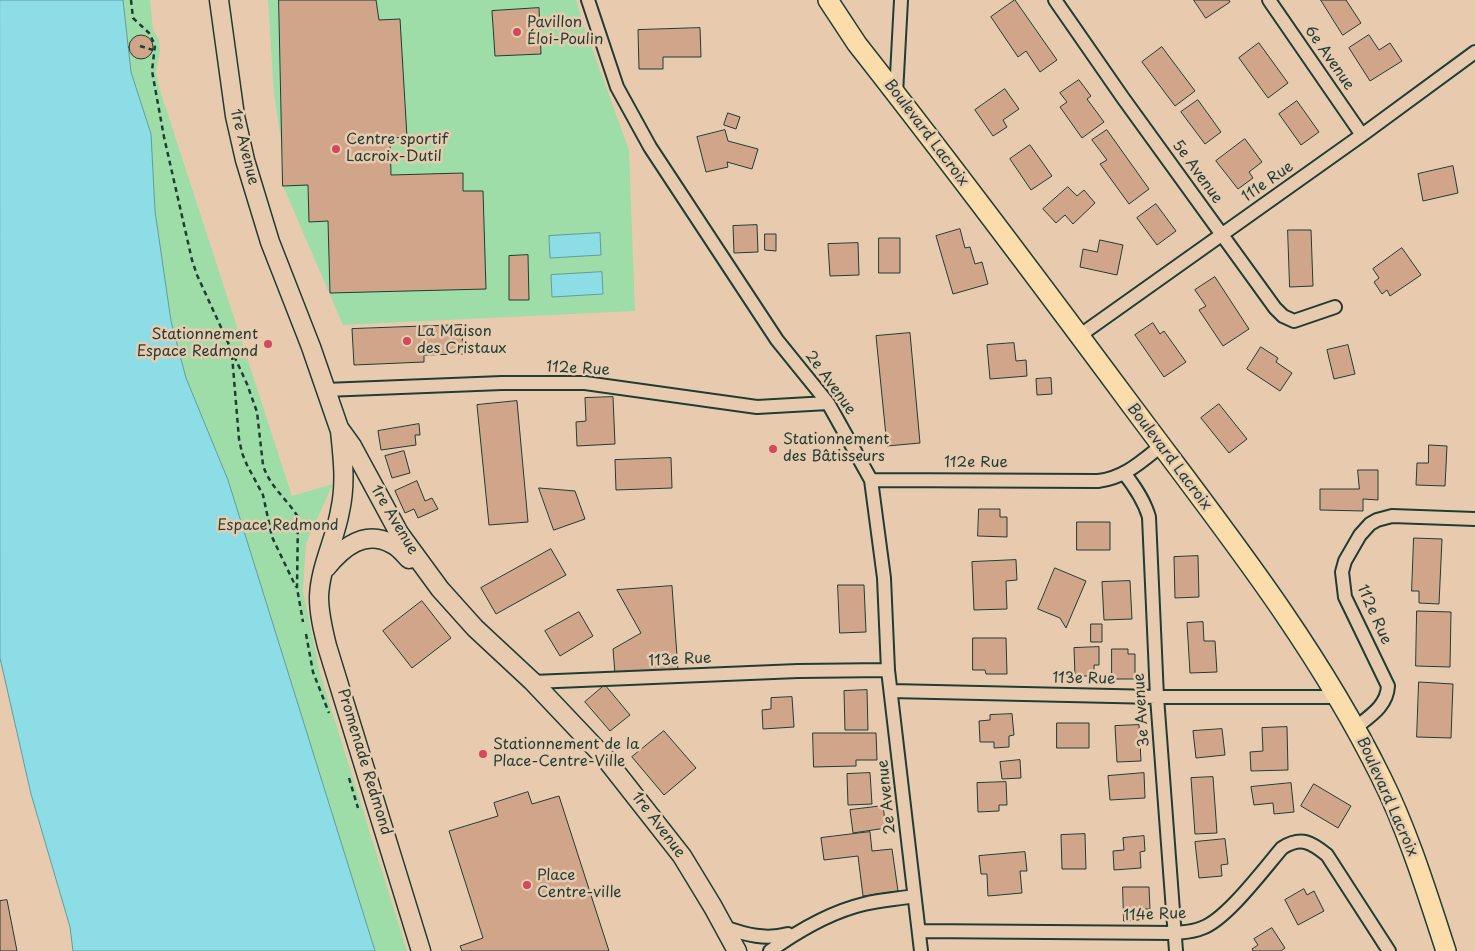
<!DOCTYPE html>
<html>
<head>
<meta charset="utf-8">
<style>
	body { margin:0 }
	canvas { display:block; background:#e8cbaf }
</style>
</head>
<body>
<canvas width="1475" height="951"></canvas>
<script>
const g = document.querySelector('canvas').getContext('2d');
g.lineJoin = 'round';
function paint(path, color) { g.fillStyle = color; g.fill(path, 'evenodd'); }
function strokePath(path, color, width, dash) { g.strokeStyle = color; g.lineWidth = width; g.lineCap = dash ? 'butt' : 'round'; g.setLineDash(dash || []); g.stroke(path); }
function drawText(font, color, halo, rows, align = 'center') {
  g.font = font + ' "Playpen Sans",sans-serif'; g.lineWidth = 5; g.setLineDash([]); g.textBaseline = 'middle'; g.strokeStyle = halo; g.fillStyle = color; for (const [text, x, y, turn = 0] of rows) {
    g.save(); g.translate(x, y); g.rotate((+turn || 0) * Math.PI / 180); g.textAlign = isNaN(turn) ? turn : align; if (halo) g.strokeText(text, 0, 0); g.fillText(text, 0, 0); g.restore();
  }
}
paint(new Path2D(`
	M123,0H150L153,30L159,40L160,51L156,72L159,87L292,496L333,484L306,543L303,591L320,673L407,951H375L228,480L186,378L171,321L155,211L151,134L131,72Z
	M268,0H576L585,29L629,150L635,311L343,325L283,186L284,161L274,94Z`), '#9edda7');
const water = new Path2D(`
	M0,0H123L131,72L151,134L155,211L171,321L186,378L228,480L375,951H73L70,927L31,794L0,658Z
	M600,233L601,255L550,258L549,236Z
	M602,272L603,294L552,297L551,275Z`);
paint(water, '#8cdde5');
strokePath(water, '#609d9e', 1);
const building = new Path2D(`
	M279,0H376L379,20L400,19L407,137L390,138L391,175L463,173V191H483L486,289L330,293L328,221L309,222L308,185L283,186Z
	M1015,0L1057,60L1040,72L1026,51L1018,57L991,17Z
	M1194,0H1229L1230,2L1206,18Z
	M1321,0H1346L1361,23L1343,35Z
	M539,8L541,54L495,56L492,11Z
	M700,28L701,57H663V69H639L638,30Z
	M1369,35L1379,50L1390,43L1402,61L1370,81L1349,48Z
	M129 47a12 12 0 1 1 24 0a12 12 0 1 1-24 0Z
	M1259,43L1288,83L1268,98L1239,58Z
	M1162,47L1195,91L1175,106L1142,62Z
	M1079,80L1091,96L1087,99L1104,122L1082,138L1060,107L1067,102L1060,93Z
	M1005,89L1019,109L1003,120L1007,127L993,136L975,110Z
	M1198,100L1221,132L1205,144L1181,112Z
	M1297,101L1319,132L1301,145L1279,114Z
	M728,113L740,117L736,129L724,125Z
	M725,130L728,141L758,149L752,169L727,162L728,167L706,172L697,137Z
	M1107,130L1149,189L1129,204L1100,164L1107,160L1092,140Z
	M1245,139L1262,162L1249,172L1253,178L1238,189L1216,161Z
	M1030,145L1052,176L1031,190L1010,159Z
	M1453,166L1458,193L1423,201L1418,174Z
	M1068,187L1077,196L1084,190L1095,203L1073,224L1065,215L1056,223L1043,209Z
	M1156,204L1176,231L1157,245L1137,218Z
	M757,225L758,252L734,253L733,226Z
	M960,229L965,248L970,247L975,264L982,262L988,284L953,294L936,236Z
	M1288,230H1311L1313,286L1290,287Z
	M765,234H776V251L765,250Z
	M879,238H900V273H879Z
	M1100,240L1123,245L1117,275L1080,267L1083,249L1097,252Z
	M858,243L859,275L830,276L828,244Z
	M1402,248L1421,275L1390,296L1387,290L1382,294L1374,282L1379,278L1373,269Z
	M528,255L529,300H509V256Z
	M1215,277L1249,329L1223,346L1199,310L1206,306L1195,290Z
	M1153,323L1160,334L1164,331L1186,362L1164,377L1135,335Z
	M462,325L463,354L424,355V362L354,365L352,329Z
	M910,333L920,443L887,446L876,336Z
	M1014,343L1016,361L1026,360L1027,376L990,379L987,345Z
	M1348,345L1355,374L1334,379L1327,350Z
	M1261,347L1278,358L1276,362L1292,373L1280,391L1247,369Z
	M1051,378L1052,394L1037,395L1036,379Z
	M613,397L615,444L577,446L576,422L586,421L585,398Z
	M517,401L528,522L489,525L477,405Z
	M1219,404L1247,439L1229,453L1201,418Z
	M419,424L420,435H415L416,445L381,450L378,431Z
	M1429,445L1447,446L1445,486L1416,485L1417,463H1428Z
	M404,451L410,473L392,478L385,456Z
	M671,458L672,488L616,490L615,460Z
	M1358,470H1378V500L1363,499V511L1320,510V489H1359Z
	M417,481L425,501L432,498L438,509L418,518L414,509L405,513L395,491Z
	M539,488L575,491L585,519L554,530Z
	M979,509H1000V517H1007V537L978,536Z
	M1077,522H1110V550H1077Z
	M1414,538L1442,539L1439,604L1419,603V591H1412Z
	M551,549L566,575L496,614L481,588Z
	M1198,556L1199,597L1175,598L1174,557Z
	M1016,560L1017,580L1006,581L1007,609L974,610L972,562Z
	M1055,568L1086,581L1066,628L1060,618L1038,609Z
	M1130,581L1132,619L1104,620L1102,582Z
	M838,585H864L866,632L840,633Z
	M672,586L678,670L615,674L613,649L641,633L617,590Z
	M422,601L451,638L412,668L383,631Z
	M1417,611L1451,612L1450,667L1416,666Z
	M579,612L593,636L560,656L545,631Z
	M1203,622L1204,641H1215L1217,672L1190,673L1187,623Z
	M1091,624H1102V642H1091Z
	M973,638H1006L1007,674H986L985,670H973Z
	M1099,647V665H1094V676H1075L1074,648Z
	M1112,649H1128V654H1135V679H1112Z
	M1419,682L1453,684L1451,738L1417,737Z
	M605,685L630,715L610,731L585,702Z
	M867,690L868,730H845L844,691Z
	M792,697L794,727L763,729L762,710L771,709V698Z
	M1012,714L1014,735L1009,736V747L994,748V742H980L979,721L990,720V715Z
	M1057,723H1089V748H1057Z
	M1139,725L1141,761L1117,762L1115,726Z
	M1287,727L1288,770L1251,771L1250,752L1263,751L1262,728Z
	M1222,729L1225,755L1196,758L1193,731Z
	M664,731L696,768L664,795L632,757Z
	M813,733H876L877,760H856V766L814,767Z
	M1020,760L1021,778L1002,779L1000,762Z
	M870,773L872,804L848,805L847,774Z
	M1144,773L1145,798L1110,800L1108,776Z
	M1213,777L1217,833L1195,834L1191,778Z
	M1006,782L1007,805H999V811L978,812L977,783Z
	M1291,783L1294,812L1274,814L1273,803L1254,805L1251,787Z
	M1314,784L1351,806L1338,828L1301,806Z
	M528,792L532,804L559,796L609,951H462L460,946L483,938L449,831L498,816L494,803Z
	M883,806L886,828L853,833L850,810Z
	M870,832L872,851L892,849L898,891L863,896L858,856L824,860L821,838Z
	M1085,834L1086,869H1062L1061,835Z
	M1144,836L1145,851L1140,852L1141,868L1114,870L1113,851L1124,850L1123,838Z
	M1225,839L1228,864L1221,865L1222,876L1199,878L1195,842Z
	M1025,852L1027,871H1020L1022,893L988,896L987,874H981L979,856Z
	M1123,887H1149L1150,909H1138L1139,920L1124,921Z
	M1304,889L1307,895L1314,891L1324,911L1298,925L1285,900Z
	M7,900L17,951H0V901Z
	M1272,928L1285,948L1281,951H1253L1252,949L1258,945L1254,939Z`);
paint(building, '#d1a589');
strokePath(building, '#1f3d34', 1);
const street = new Path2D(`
	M588,0L617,87L650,147L777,340L828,403L871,480L884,578L888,670L921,951
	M1055,0L1123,98L1275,308L1283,316L1294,321L1335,307
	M1269,0L1362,135
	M896,94L901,0
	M1079,336L1362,135L1475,52
	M325,390L502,383H585L757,407L828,403
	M1124,473C1135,487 1144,500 1149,517L1157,697L1176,951
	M871,480L1098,481C1124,478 1141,462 1161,446
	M533,682L798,671L888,670
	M891,691L1157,697H1336
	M1355,728C1370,716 1387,706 1388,686L1345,597L1342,572L1345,561L1360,535L1370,524L1377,520L1392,516L1475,519
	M724,927C746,935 766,940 788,934
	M919,931L1175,933C1184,932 1193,932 1202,928C1226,920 1264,869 1282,848C1301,836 1311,842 1327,855L1389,951
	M770,951C798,931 830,912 864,904C880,900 898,899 914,896`);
const secondary = new Path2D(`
	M219,0L235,116L245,160L270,242L311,347L339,428L352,446L399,533L440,589L475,628L533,682L605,758L682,856L713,907L737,951
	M340,431C343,459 346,484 340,511C335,540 320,567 319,597C319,614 323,630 327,646L421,951
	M326,568C343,547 365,529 392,544C399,547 404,554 409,559`);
const primary = new Path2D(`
	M828,0L857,44C949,161 1039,281 1128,401C1218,522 1314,641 1381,777C1408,831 1427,893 1446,951`);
strokePath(street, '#1f3d34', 16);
strokePath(secondary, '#1f3d34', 21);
strokePath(primary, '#1f3d34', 22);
strokePath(new Path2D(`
	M131,0L133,18L149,33L155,45L152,71L164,137L192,260L197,275L247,384L257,412L263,465C269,486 287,499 298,517L297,588L303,622
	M140,46L153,50
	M232,355L239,439L242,453L247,465L263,495L272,537L296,587
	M306,634L313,672L329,713
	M349,778L358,808`), '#1f3d34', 2.5, [5, 4]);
strokePath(street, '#e8cbaf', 12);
strokePath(secondary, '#e8cbaf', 18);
strokePath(primary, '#fbddab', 19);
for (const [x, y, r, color] of [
	[517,32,5,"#d1495b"],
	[336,149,5,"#d1495b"],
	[407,341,5,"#d1495b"],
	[268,344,5,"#d1495b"],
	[773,449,5,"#d1495b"],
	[483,754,5,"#d1495b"],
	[527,885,5,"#d1495b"]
]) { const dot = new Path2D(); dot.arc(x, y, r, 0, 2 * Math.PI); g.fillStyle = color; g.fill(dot); strokePath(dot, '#e8cbaf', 2); }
drawText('15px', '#1f3d34', '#e8cbaf', [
	["Pavillon",527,23],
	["Éloi-Poulin",527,40],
	["Centre sportif",346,140],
	["Lacroix-Dutil",346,157],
	["La Maison",417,332],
	["des Cristaux",417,349],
	["Stationnement",258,335,"right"],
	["Espace Redmond",258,352,"right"],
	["Stationnement",783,440],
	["des Bâtisseurs",783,457],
	["Stationnement de la",493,745],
	["Place-Centre-Ville",493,762],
	["Place",537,876],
	["Centre-ville",537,893]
], 'left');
drawText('15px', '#1f3d34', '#e8cbaf', [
	["6e Avenue",1329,58,55],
	["Boulevard Lacroix",926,133,53],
	["1re Avenue",244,147,76],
	["5e Avenue",1197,172,54],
	["111e Rue",1268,182,-35],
	["112e Rue",578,369,3],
	["2e Avenue",830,383,54],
	["Boulevard Lacroix",1169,457,53],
	["112e Rue",976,463],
	["1re Avenue",394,520,59],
	["112e Rue",1374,615,66],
	["113e Rue",680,660,-3],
	["113e Rue",1084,679,1],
	["3e Avenue",1142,710,-94],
	["Promenade Redmond",364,762,73],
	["2e Avenue",887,797,-96],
	["Boulevard Lacroix",1387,797,66],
	["1re Avenue",658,825,53],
	["114e Rue",1155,915,-2]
]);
drawText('15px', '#25453a', '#e8cbaf', [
	["Espace Redmond",278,526]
]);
</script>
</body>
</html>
